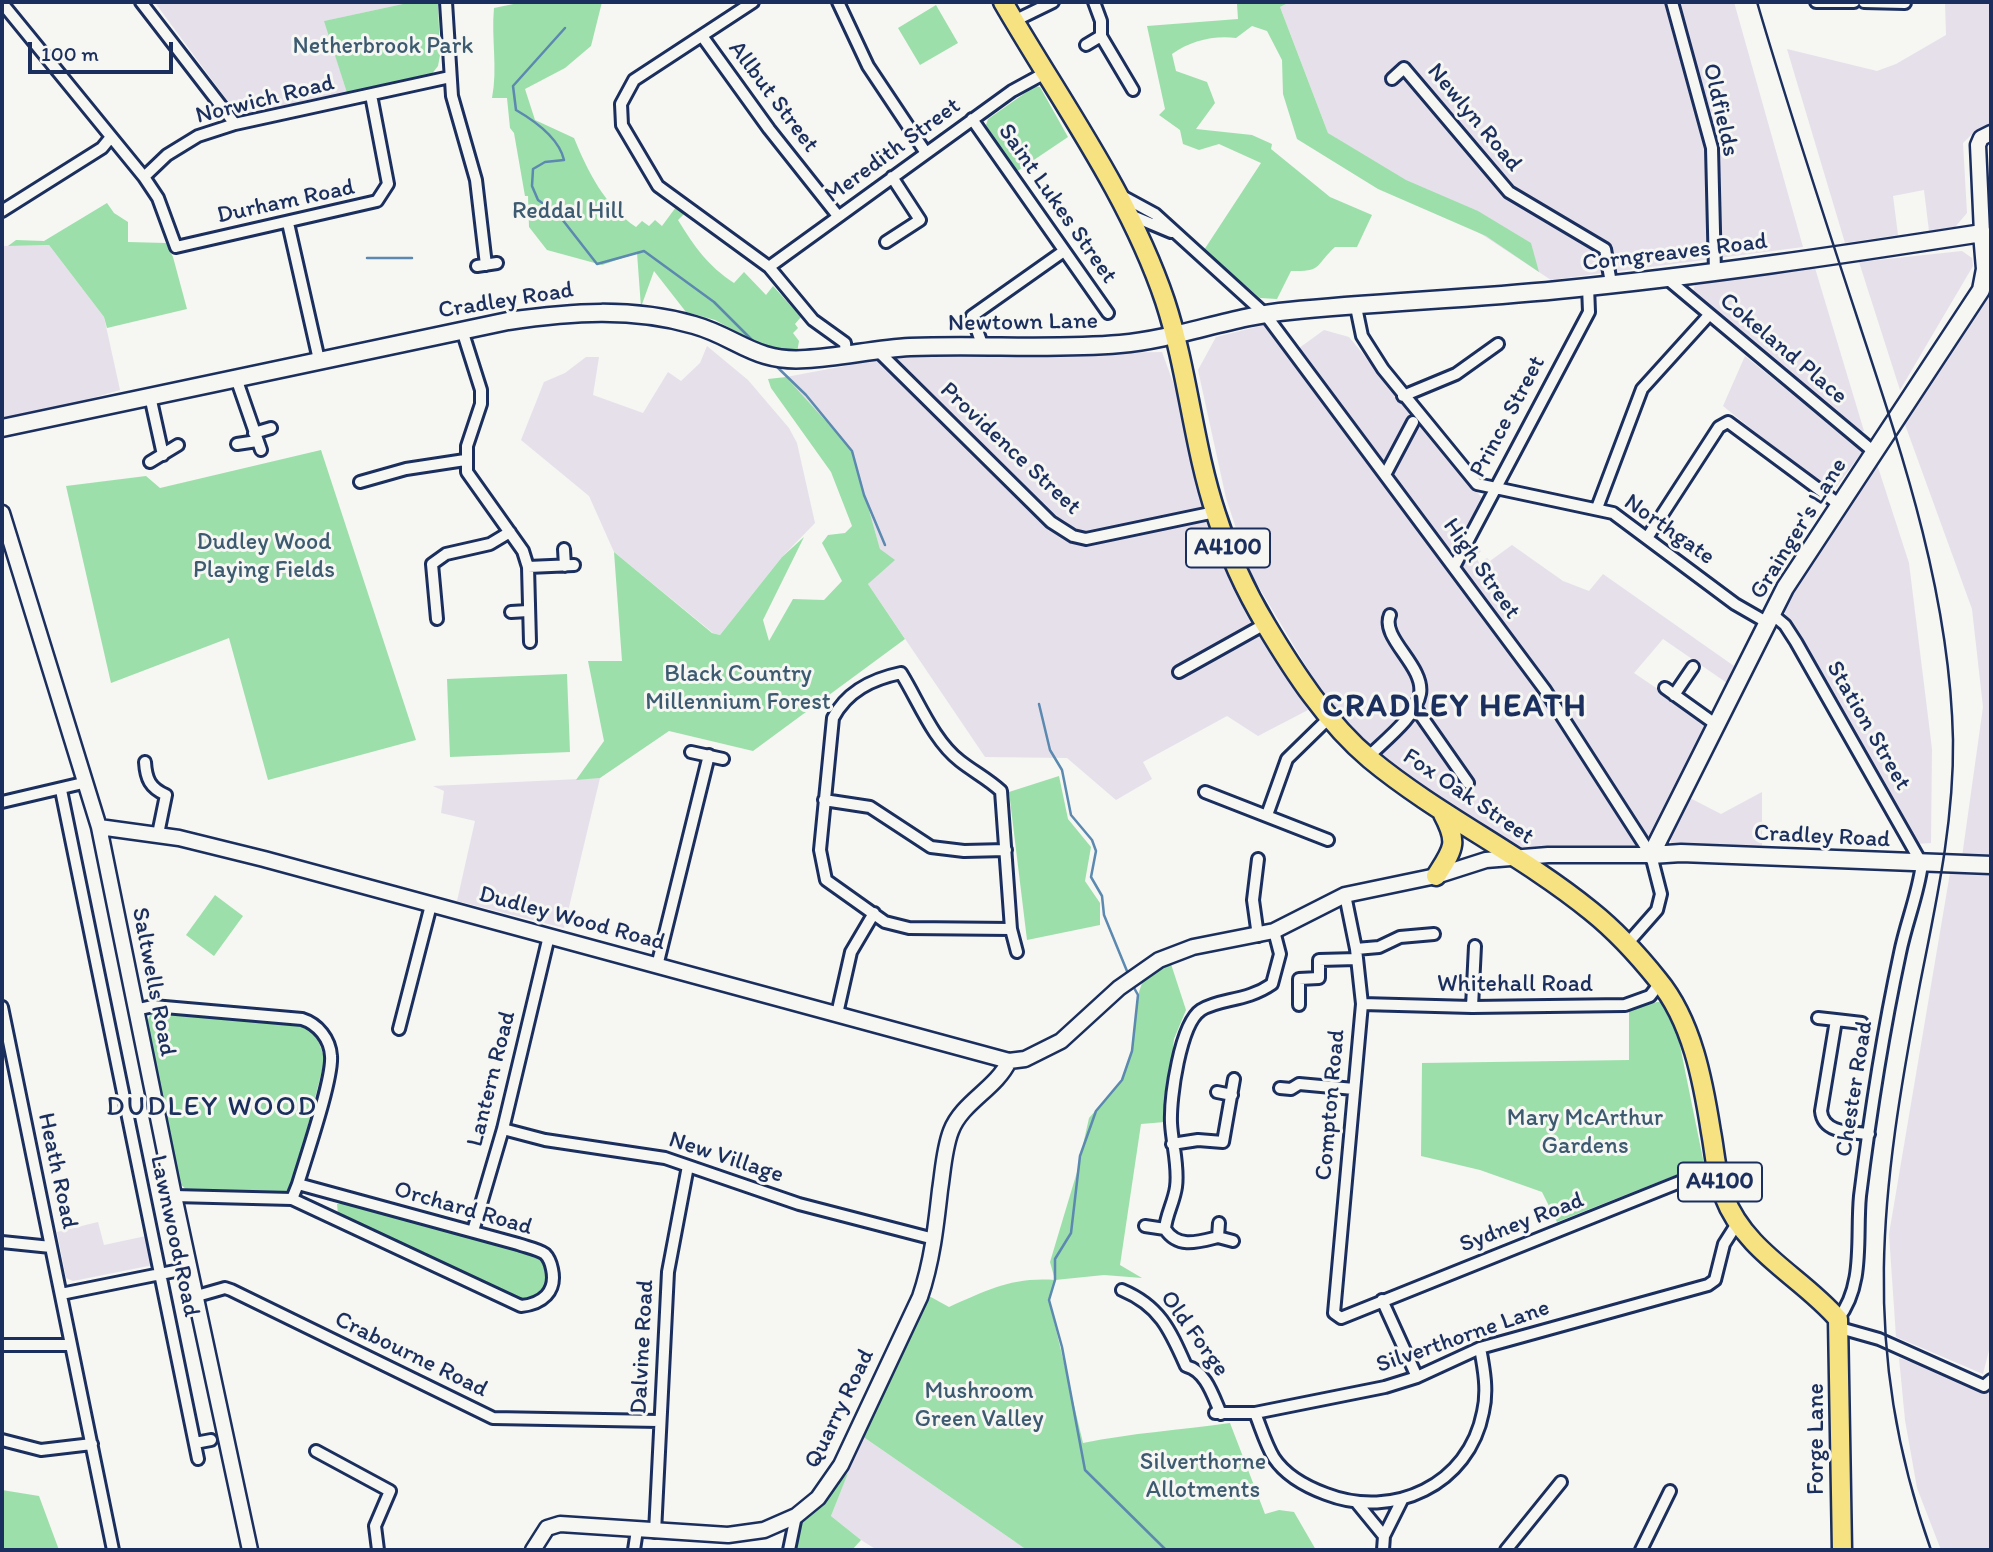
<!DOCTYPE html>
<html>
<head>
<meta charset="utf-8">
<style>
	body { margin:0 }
	#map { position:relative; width:1993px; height:1552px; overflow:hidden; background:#f6f6f2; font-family:Itim,sans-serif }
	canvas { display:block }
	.frame { position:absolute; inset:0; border:4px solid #1b2f5e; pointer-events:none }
	.scale { position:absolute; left:28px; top:42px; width:145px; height:32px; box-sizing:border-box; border:4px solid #1b2f5e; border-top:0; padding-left:9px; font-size:21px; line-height:24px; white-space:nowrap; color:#1b2f5e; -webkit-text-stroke:5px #f6f6f2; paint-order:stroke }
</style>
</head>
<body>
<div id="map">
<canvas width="1993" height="1552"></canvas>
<div class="frame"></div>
<div class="scale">100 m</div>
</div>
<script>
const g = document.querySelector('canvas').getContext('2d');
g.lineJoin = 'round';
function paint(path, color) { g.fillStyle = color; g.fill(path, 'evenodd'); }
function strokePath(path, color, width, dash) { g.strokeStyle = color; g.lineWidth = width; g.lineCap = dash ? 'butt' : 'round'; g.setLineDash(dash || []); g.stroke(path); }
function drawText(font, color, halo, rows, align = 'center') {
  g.font = font + ' Itim,sans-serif'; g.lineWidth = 6; g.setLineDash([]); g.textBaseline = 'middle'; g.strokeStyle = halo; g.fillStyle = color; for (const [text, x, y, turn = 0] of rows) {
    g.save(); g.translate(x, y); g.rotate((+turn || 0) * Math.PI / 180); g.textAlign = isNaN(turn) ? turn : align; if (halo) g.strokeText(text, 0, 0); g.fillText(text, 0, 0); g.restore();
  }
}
paint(new Path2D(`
	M159,2H412L325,21L347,93L240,118L156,4Z
	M1290,2H1734L1803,247L1551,280L1328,133L1280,7Z
	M1945,2H1991V126L1974,132L1963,143L1967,213L1955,227L1929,231L1924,190L1893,196L1898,235L1845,243L1787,49L1877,71L1896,64L1946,35Z
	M49,245L104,317L120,390L2,424V246Z
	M1962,251L1972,258L1973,266L1900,390L1859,262Z
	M1815,268L1864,431L1859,432L1693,291L1695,285Z
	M1991,291V857H1962L1983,707L1972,609L1903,419Z
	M1264,325L1288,356L1324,330L1349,337L1482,498L1473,526L1475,547L1481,551L1476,556L1479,563L1487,558L1490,561L1512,545L1563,581L1589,591L1603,574L1734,666L1727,683L1663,639L1634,673L1708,723L1649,843L1624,849L1508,847L1358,739L1325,698L1251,574L1226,498L1198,370L1216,337Z
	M707,346L748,380L789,428L797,443L815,523L782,557L720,635L713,633L614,552L589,496L521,440L544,382L565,373L586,357H599L593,395L643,413L668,372L681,381L700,363Z
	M1162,352L1177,393L1209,532L1247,616L1308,710L1258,736L1227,716L1143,762L1152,779L1116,800L1067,758L985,757L868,584L876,575L880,549L852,451L786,377L898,356Z
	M1745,356L1863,451L1831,494L1723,406Z
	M1876,461L1909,563L1932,749L1931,843L1915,844L1783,610Z
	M600,778L564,928L457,901L475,821L441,813L444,791L433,786Z
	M1762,792V847L1672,846L1670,838L1690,798L1721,814Z
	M1950,873H1991V1342L1983,1374L1896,1337L1889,1234Z
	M98,1222L104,1245L146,1236L153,1265L73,1281L66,1278L57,1232Z
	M1899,1358L1991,1388V1550H1941L1917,1488L1905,1420Z
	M862,1436L1014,1541L1028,1549L877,1550L861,1540L831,1516Z`), '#e6e0eb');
paint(new Path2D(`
	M412,2H438L440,55L438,66L431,75L347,93L324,21Z
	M523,2H602L591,46L565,68L525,89L535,120L574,138C588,172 605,206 636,227L642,221L649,226L655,220L662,226L676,207L685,213L678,220C694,246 708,266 734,283L744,272L766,295L773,286L801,317L795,324L798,328L793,333L799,341L797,353L758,344L715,320L686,312L654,271L641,307L637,253L602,265L547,250L529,227L528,196H525L514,133L510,128L507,98H492C498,68 491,38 494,8Z
	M1258,2H1290L1280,7L1328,133L1406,180L1478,211L1531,243L1539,272L1486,236L1378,189L1297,139L1283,94L1282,60L1267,31L1252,26L1236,38C1214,35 1190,41 1172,54L1176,71L1207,82L1215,103L1196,129L1252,135L1272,144L1271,149L1330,197L1372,215L1357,247H1335C1315,265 1323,272 1291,271L1277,299L1260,298L1204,250L1261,163L1219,144L1199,150L1183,144L1180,130L1159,115L1165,109L1147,26L1238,19L1237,4Z
	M936,5L958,43L920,65L898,28Z
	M1035,86L1040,87L1068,137L1016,172L986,125L988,119Z
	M107,203L114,213L128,222V242L166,243L173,257L187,309L107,328L104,317L49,245L8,246L16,240L44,241Z
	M786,377L852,450L880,549L895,560L868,584L905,639L753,751L669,731L600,778L576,780L604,741L588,661H622L614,552L712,633L720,635L782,557L804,537L763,620L769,641L793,599L824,600L842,581L822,543L828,535L845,533L852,526L831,472L771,388L768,379Z
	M321,450L416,740L268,780L229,638L111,683L66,486L146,476L160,488Z
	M567,674L570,752L450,757L447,679Z
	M1059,776L1068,819L1091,847L1085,881L1100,903V925L1027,940L1009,792Z
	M215,895L243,916L214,956L186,935Z
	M1171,964L1186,1010L1174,1039L1165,1122L1141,1124L1120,1265L1142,1278L1104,1275L1055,1280L1049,1300L1083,1443C1132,1433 1180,1430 1230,1423L1265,1514L1279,1510L1294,1512L1316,1550H1027L862,1436L929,1296L949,1307C988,1290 1011,1277 1055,1280L1050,1262L1077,1172L1089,1118L1122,1080L1132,1051L1138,995L1144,977Z
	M1657,1002H1661L1678,1036L1704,1164L1557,1222L1542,1192L1480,1170L1421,1156L1422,1063L1629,1060V1009Z
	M152,1011L303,1025L316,1035L325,1059L293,1184L284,1193L188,1191L179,1183L146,1024Z
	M348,1202L540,1256C553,1271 549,1289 533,1299L516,1300L338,1215L337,1204Z
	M848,1473L831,1516L861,1540L852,1550H795L801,1519Z
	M2,1490L39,1496L59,1550H2Z`), '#9ddfaa');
strokePath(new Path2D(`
	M565,28L513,86L516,110C535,121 559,138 564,160L545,162L533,169L532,186L538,200L558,214L597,264L644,251L714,302L755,343
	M367,258H412
	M774,364L806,395L852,451L864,495L885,545
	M1039,704L1050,750L1062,770L1071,815L1092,840L1096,851L1091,877L1102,896L1104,915L1129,976
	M1133,986L1138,995L1132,1051L1122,1080L1096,1111L1080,1156L1071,1233L1055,1259V1280L1049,1300L1062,1347L1085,1470L1166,1550`), '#5b89af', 2.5);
const minor = new Path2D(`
	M141,2L235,124
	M446,2L452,96L476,180L486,265
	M753,2L634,80L621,104L622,125L658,186L769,267L813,320L845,343L846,354
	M838,2L868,66L926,153
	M1094,2L1101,21V36L1133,90
	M1672,2L1712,148L1715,272
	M1816,2H1854
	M1864,2L1905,3
	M2,3L144,177L158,198L176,247L377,201L388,184L371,95
	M1014,21L1053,2
	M702,36L769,129L838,216
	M1086,45L1101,36
	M1392,79L1404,68L1509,192L1605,249L1611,283
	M972,119L1108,313
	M144,177L167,155L198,136L235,124L450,77
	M1120,195L1155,214L1265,314L1545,690L1651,855L1661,894L1657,910L1627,944
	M2,211L102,148L111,137
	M1128,214L1171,232
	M288,223L319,360
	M886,242L920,220L892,177
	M477,266L497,263
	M769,267L1012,91L1045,73
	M1665,277L1874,452
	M1356,307L1362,336L1383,369L1477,484L1613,513L1735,604L1768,623
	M462,330L481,390V404L467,446V472L523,551L528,567L530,642
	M983,347L972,316L1064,251
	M876,349L1051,522L1073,536L1086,539L1215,512
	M236,378L261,450
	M150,396L163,455
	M1403,396L1456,374L1498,344
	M254,433L271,428
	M237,444L257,441
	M150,462L178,445
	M1386,473L1413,422
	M360,482L406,469L465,460
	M1597,508L1642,389L1709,315
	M1647,538L1719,427L1728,422L1840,505
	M564,549L565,566
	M1455,565L1589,312L1588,286
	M528,567L574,565
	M511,612L528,611
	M1772,614L1785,625L1796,642L1922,864C1918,895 1906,923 1900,953C1883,1032 1870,1115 1860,1196C1856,1237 1865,1285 1838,1319
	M437,619L432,564L446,554L490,544L510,532
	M1179,672L1265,624
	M901,673C919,702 933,740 960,761C974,772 988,779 1001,791L1011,929L909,928L885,922L826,880L820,850L833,718C847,691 872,679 901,673Z
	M1665,688L1718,726
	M1674,695L1693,667
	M1415,707L1468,783
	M691,752L723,759
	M1368,757C1384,741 1416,717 1420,694C1425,666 1380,638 1390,615
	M145,762C146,779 150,788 166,795L158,834
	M61,790L198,1459
	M1205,792L1328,840
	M824,800L870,807L931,847L964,851L1006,850
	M2,802L83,783
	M1267,815L1287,759L1330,717
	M1258,859L1253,900L1258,936
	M1345,895L1356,949L1362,1004L1334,1313L1341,1318L1717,1167
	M1011,929L1017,952
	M1356,949L1379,947L1400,937L1434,934
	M657,966L709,755
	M1362,1004L1472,1007L1625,1005L1650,996L1660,983
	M1299,1005V979L1319,978V960L1357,959
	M2,1007L113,1550
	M1472,1007L1475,946
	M135,1010L153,1006L302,1019C318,1024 330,1039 331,1056C333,1079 306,1157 298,1184
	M837,1014L851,952L874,913
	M1818,1018L1836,1020
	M1862,1023L1836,1020L1821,1111C1823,1134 1852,1132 1869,1134
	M399,1029L431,905
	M1280,1088L1291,1089L1299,1084L1354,1089
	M1217,1092L1232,1095
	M503,1129L545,1140L665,1158L799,1204L934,1239
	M1172,1144L1198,1140L1223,1142L1234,1079
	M174,1196L292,1199L521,1306C542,1304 557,1292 552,1269C551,1264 549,1258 545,1254C538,1249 526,1247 518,1244L298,1184L292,1199
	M1219,1223L1218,1237L1233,1241
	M1145,1226L1165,1229
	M473,1231L503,1129L549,936
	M1218,1237C1198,1242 1178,1249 1165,1229C1166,1215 1174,1202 1176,1187C1179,1166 1172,1144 1171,1123C1170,1098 1180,1024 1201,1010C1220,998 1246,1002 1272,984L1280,954L1274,931
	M2,1242L51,1247
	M1122,1290C1160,1306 1170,1330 1186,1366C1206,1371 1213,1396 1221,1414
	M61,1294L190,1268
	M197,1296L225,1288L231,1290L493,1418L659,1421
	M1382,1300L1417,1377
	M1840,1328L1879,1339L1984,1386L1991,1380
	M2,1345H71
	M1215,1413H1255L1385,1387L1417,1377L1480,1348L1708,1285L1715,1280L1724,1244L1738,1222
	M1255,1413C1261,1428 1266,1445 1274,1458C1286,1476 1307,1487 1326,1494C1393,1520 1469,1485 1483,1412C1488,1391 1484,1369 1480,1348
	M2,1440L41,1450L92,1444
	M195,1443L211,1440
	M316,1451L390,1491L375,1526L378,1550
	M1357,1503L1384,1536L1383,1550
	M655,1532L668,1272L688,1166
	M1384,1536L1402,1500
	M634,1550L637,1530
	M789,1550L796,1516
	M1506,1550L1561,1482
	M1641,1550L1670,1491`);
const tertiary = new Path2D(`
	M1982,233L1978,145L1981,138L1991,133
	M2,513L99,827L174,1196L250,1550
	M99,827L179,838L264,859L1009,1061L1025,1059L1061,1041L1119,988L1159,960L1193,947L1274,931L1345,895L1436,876L1486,860L1548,855H1651
	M533,1550L547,1528L560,1524L728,1535L764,1530L796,1516L818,1498L841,1465L920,1297C932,1262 936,1226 940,1190C943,1171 944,1149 951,1131C962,1102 996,1089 1009,1061`);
const secondary = new Path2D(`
	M2,428L508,321C571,312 631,307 694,325C737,337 755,363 806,359C841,357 875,349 910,347C981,344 1050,350 1120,344C1178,339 1232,316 1289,311C1379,302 1469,299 1558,290C1700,276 1841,255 1982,233L1985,269L1981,290L1785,588L1651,855
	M1651,855L1681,853L1991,865`);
const primary = new Path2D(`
	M1003,2C1059,99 1129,194 1165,301C1188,371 1193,445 1216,514C1228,552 1245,590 1266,625C1294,672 1328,724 1370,759C1439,816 1521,854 1591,911C1616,931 1638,955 1658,980C1692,1021 1703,1081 1711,1132C1715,1153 1716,1176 1724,1196C1745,1252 1802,1277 1838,1319L1842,1550
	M1436,876C1453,849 1459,844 1443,814`);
strokePath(minor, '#1b2f5e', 16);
strokePath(tertiary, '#1b2f5e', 19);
strokePath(secondary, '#1b2f5e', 21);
strokePath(primary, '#1b2f5e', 23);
strokePath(minor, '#f6f6f2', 10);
strokePath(tertiary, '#f6f6f2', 14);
strokePath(secondary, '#f6f6f2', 16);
strokePath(primary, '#f7e281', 18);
strokePath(new Path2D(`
	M1757,2C1789,111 1825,220 1861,329C1905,462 1950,598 1953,740C1954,823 1936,903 1920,984C1881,1190 1859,1347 1931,1550`), '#1b2f5e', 2.5);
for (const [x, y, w] of [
	[1228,548,84],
	[1720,1182,84]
]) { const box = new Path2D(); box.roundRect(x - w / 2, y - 19.5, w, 39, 5); g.fillStyle = '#f6f6f2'; g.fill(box); strokePath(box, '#1b2f5e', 2); }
drawText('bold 23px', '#1b2f5e', null, [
	["A4100",1228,548],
	["A4100",1720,1182]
]);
drawText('24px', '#3c5b71', '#f6f6f2', [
	["Netherbrook Park",383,47],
	["Reddal Hill",568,212],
	["Dudley Wood",264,543],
	["Playing Fields",264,571],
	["Black Country",738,675],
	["Millennium Forest",738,703],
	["Mary McArthur",1585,1119],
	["Gardens",1585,1147],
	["Mushroom",979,1392],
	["Green Valley",979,1420],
	["Silverthorne",1203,1463],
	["Allotments",1203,1491]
]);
drawText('24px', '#1b2f5e', '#f6f6f2', [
	["Allbut Street",773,97,53],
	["Norwich Road",265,100,-14],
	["Oldfields",1720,110,77],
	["Newlyn Road",1474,118,50],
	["Meredith Street",893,151,-36],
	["Durham Road",286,202,-12],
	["Saint Lukes Street",1057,204,55],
	["Corngreaves Road",1675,253,-7],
	["Cradley Road",506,301,-9],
	["Newtown Lane",1023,323,-1],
	["Cokeland Place",1783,349,40],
	["Prince Street",1508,417,-62],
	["Providence Street",1010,449,43],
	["Grainger's Lane",1799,529,-58],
	["Northgate",1669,530,35],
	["High Street",1481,569,55],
	["Station Street",1868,726,60],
	["Fox Oak Street",1468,797,34],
	["Cradley Road",1822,837,3],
	["Dudley Wood Road",572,919,15],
	["Saltwells Road",153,982,79],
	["Whitehall Road",1515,985],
	["Lantern Road",492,1079,-76],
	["Chester Road",1855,1089,-81],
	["Compton Road",1331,1105,-85],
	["New Village",726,1158,18],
	["Heath Road",57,1171,78],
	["Orchard Road",463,1209,16],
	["Sydney Road",1522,1223,-21],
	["Lawnwood Road",174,1236,78],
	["Old Forge",1194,1334,54],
	["Silverthorne Lane",1463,1337,-19],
	["Dalvine Road",643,1347,-87],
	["Crabourne Road",411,1355,26],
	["Quarry Road",840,1409,-64],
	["Forge Lane",1817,1439,-90]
]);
g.letterSpacing = '2px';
drawText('28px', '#1b2f5e', '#f6f6f2', [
	["DUDLEY WOOD",212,1108]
]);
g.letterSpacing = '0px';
g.letterSpacing = '2px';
drawText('bold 32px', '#1b2f5e', '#f6f6f2', [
	["CRADLEY HEATH",1455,708]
]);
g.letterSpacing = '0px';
</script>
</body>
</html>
